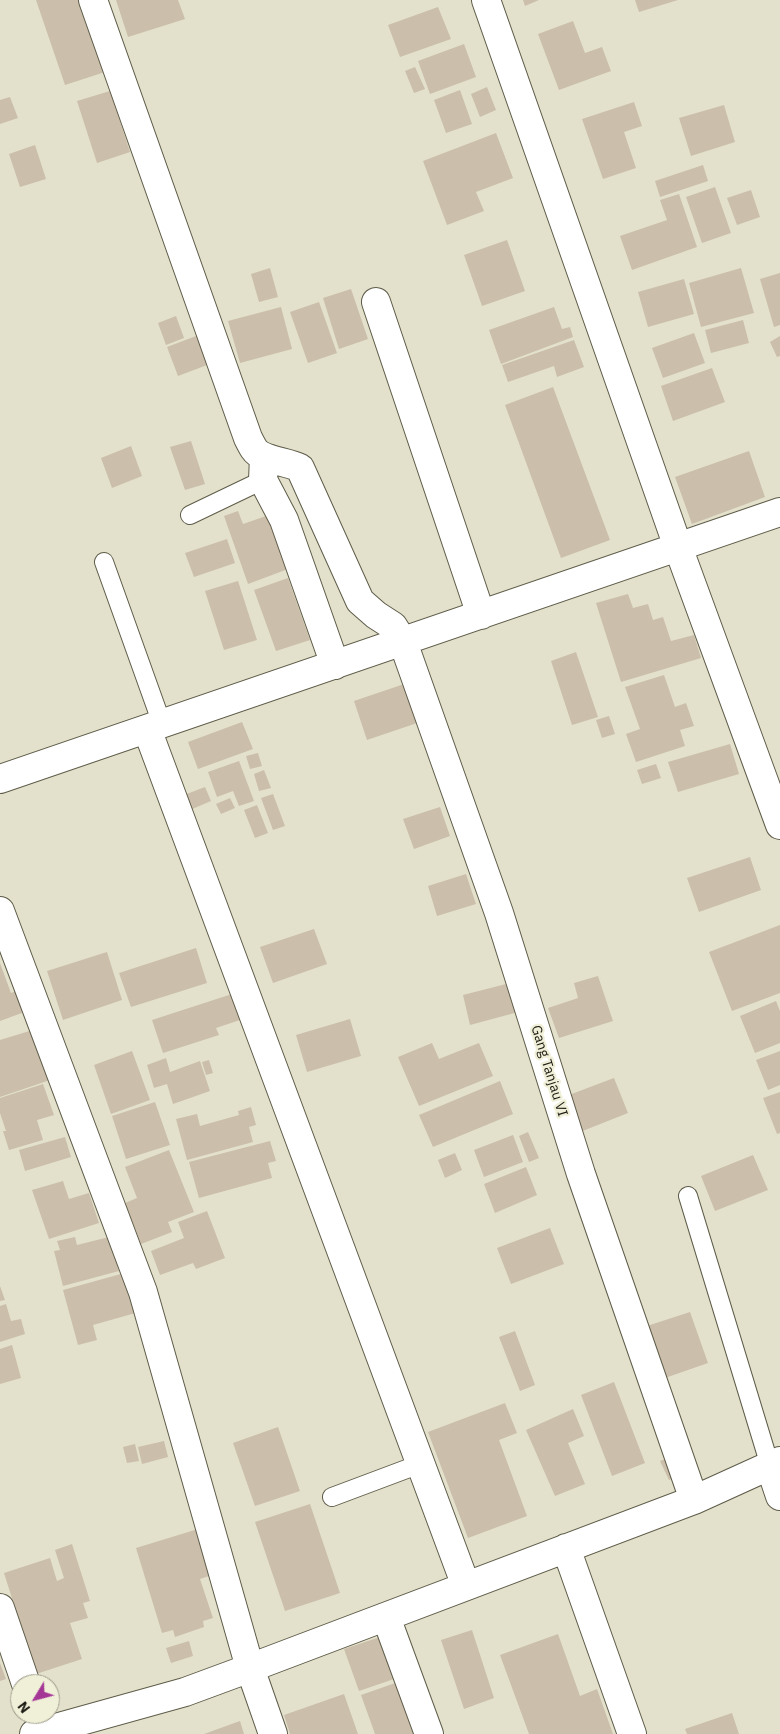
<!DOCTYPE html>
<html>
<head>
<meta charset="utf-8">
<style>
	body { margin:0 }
	#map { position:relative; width:780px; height:1734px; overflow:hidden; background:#e3e1cb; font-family:"IBM Plex Sans",sans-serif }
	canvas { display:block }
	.north { position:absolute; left:10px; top:1674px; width:50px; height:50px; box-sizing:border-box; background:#f0efd8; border:1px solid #9c9b8a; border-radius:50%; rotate:233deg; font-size:14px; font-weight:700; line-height:20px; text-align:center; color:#1d1c14 }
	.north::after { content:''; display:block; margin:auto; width:18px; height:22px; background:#a43796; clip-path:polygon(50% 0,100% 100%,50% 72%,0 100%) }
</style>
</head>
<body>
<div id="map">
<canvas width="780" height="1734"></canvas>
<div class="north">N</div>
</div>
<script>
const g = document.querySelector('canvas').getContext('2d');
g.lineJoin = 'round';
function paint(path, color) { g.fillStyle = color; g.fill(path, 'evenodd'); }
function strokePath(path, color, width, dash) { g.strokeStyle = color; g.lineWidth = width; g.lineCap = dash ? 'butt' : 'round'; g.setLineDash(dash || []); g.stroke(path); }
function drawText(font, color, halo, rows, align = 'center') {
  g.font = font + ' "IBM Plex Sans",sans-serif'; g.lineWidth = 4.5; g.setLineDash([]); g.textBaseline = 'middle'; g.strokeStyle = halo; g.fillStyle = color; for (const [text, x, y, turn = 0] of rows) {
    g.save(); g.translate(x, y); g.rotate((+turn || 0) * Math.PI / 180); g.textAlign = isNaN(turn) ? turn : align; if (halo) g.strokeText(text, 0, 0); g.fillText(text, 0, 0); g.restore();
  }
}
paint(new Path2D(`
	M36,0H80L105,72L65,85Z
	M116,0H178L185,19L128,37Z
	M523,0H539L525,6Z
	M635,0H678L639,12Z
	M438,7L451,39L400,57L388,25Z
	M573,21L585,53L602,47L611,71L559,90L538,34Z
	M464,44L476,77L430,94L418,61Z
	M415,67L425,89L414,93L405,71Z
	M487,87L496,110L480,117L471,94Z
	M460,90L472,124L446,133L434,100Z
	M110,91L130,152L97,163L77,101Z
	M10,97L18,118L0,124V100Z
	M634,102L642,126L624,132L636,168L603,179L582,119Z
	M724,105L735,142L691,156L679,118Z
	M496,133L513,178L476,192L484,211L447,225L423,161Z
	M35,145L46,179L20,187L9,154Z
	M703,165L708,181L660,197L655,181Z
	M715,187L731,233L702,243L686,197Z
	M751,190L760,217L737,225L727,198Z
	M679,194L697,247L632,270L620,236L667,220L660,200Z
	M507,240L525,291L482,306L464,255Z
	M270,268L278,297L259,302L251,274Z
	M741,268L754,313L701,327L689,283Z
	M780,273V325L774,327L760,279Z
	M684,279L694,314L648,327L638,292Z
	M351,289L368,339L339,349L323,298Z
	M319,302L337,353L308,363L290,312Z
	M281,307L292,349L240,363L228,321Z
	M554,307L562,329L570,327L573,337L501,364L489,330Z
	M176,316L184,338L166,345L158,323Z
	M743,320L749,343L711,353L705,330Z
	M204,333L215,362L178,376L167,347Z
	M694,333L705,363L663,378L652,348Z
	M780,336V356L777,357L770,342Z
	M574,340L584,367L557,377L554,366L508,382L502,365Z
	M712,368L725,402L673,421L661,386Z
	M553,387L610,540L561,558L505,405Z
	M191,441L205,484L185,490L170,447Z
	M131,446L142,476L112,488L101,458Z
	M749,451L765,497L692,524L675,477Z
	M238,511L243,524L269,515L288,569L248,584L224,516Z
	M227,539L235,563L194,577L185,553Z
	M288,578L310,640L276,651L254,590Z
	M238,581L257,640L224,650L205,591Z
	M628,594L633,608L648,604L653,620L663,617L671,641L694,635L701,658L621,682L596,603Z
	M576,652L598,717L572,725L551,661Z
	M664,675L675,707L686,703L694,726L680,730L685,746L636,762L626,734L640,729L625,687Z
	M410,682L423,721L367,740L354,701Z
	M609,716L615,734L602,738L596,720Z
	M242,722L253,749L198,769L188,742Z
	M730,744L739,774L678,792L668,762Z
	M258,753L262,766L250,769L246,756Z
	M239,761L254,801L239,806L233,791L217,797L208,772Z
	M656,764L661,778L642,784L637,770Z
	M264,770L271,788L259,791L254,774Z
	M205,787L211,801L190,810L184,795Z
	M273,794L285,826L273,830L261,798Z
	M230,798L235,808L221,814L216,804Z
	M257,805L268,833L255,838L244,810Z
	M440,807L450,836L414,849L403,819Z
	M750,857L761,890L699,912L687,878Z
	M466,874L476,904L437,916L428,886Z
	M780,925V993L732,1011L709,952Z
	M314,929L327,964L273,983L260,947Z
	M196,948L207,983L131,1007L119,973Z
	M107,952L122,1000L63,1020L47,971Z
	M0,963L11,993L23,988L30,1010L0,1021Z
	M598,976L613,1021L559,1038L548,1008L578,998L574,983Z
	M514,982L522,1011L470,1025L463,995Z
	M232,994L240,1020L216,1028L219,1035L163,1053L152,1020Z
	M776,1001L780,1011V1043L755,1053L740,1016Z
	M350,1019L361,1056L307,1072L296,1035Z
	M36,1029L53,1079L0,1097V1040Z
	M432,1043L439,1059L479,1043L493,1076L419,1106L398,1057Z
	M132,1051L150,1100L111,1114L94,1065Z
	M780,1051V1085L768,1090L756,1060Z
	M166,1058L170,1072L200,1061L210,1091L173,1104L167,1084L154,1088L147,1065Z
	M209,1060L213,1073L206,1075L202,1062Z
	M614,1078L628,1113L575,1134L561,1098Z
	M500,1081L513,1114L433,1147L419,1115Z
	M43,1084L54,1115L37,1120L43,1140L9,1150L3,1131H6L0,1113V1098Z
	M780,1092V1133L777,1134L763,1098Z
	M155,1102L170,1145L126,1159L112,1116Z
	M251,1107L256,1125L249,1127L253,1142L187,1160L176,1119L197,1114L200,1126L239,1115L238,1111Z
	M528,1132L539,1158L529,1162L519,1136Z
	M513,1135L523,1162L484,1177L474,1150Z
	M65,1137L71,1157L25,1171L19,1150Z
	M270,1141L276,1161L268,1163L272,1178L199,1198L189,1162Z
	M169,1150L194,1212L168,1222L172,1232L141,1244L125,1203L137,1198L125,1167Z
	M455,1153L462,1170L445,1178L438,1160Z
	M753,1155L768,1190L715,1211L701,1176Z
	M526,1167L537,1195L495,1213L484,1184Z
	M63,1181L69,1199L89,1193L99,1223L49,1239L32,1190Z
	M207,1211L225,1258L196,1269L193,1263L160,1275L151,1251L184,1238L178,1222Z
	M550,1228L564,1264L511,1284L497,1248Z
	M75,1237L77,1245L109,1237L119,1271L63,1286L54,1251L60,1250L57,1241Z
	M128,1272L139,1312L93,1325L97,1340L78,1345L63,1290Z
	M0,1286L5,1300L0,1301Z
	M6,1304L11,1321L21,1319L25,1334L0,1342V1306Z
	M690,1312L708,1363L665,1378L647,1326Z
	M515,1331L535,1385L520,1391L499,1337Z
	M12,1345L21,1378L0,1384V1349Z
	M614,1382L645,1463L612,1476L581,1395Z
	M505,1403L517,1433L499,1440L527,1516L468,1538L428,1432Z
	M573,1409L584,1436L568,1443L585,1484L555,1496L526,1430Z
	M278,1427L300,1491L255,1506L233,1443Z
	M164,1441L168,1457L142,1464L138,1447Z
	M135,1444L139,1461L127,1463L123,1447Z
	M672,1456L681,1475L669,1480L660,1461Z
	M310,1504L340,1593L285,1611L255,1522Z
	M198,1529L212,1575L200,1579L213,1618L203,1621L204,1627L175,1637L173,1630L162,1633L136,1548Z
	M72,1544L90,1601L83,1603L88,1618L70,1623L82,1659L36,1674L4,1573L50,1558L57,1581L64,1578L55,1550Z
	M472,1630L494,1698L464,1709L441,1640Z
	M558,1634L580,1696L597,1689L613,1734H529L500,1655Z
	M383,1636L397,1678L359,1691L344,1649Z
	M189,1641L193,1656L171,1663L166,1648Z
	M0,1663L6,1679L0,1681Z
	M401,1681L420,1734H375L361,1695Z
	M344,1694L358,1734H290L284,1715Z
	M732,1713L739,1734H687L685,1729Z
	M240,1721L244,1734H204Z`), '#cbbeab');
const service = new Path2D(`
	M190,515L263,480
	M104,562L162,724
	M688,1196L770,1466
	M332,1497L420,1464`);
const minor = new Path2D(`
	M93,0L248,438C250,442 252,446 254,449C262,461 287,461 300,468L360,601L376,615L393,626L403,642L499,913L581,1174L694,1500
	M486,0L678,547L780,825
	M376,302L481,615
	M264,457L263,480L284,520L335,665
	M147,729L466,1586
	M0,779L780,512
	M0,911L143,1292L250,1668L273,1734
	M770,1466L780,1496
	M566,1548L632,1734
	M0,1608L26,1684
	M386,1617L429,1734
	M34,1734L185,1692L250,1668L694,1500L780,1461`);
strokePath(service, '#5e5c49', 20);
strokePath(minor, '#5e5c49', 30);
strokePath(service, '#fff', 18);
strokePath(minor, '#fff', 28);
drawText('14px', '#1d1c14', '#f0efd8', [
	["Gang Tanjau VI",549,1071,73]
]);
</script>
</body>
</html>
